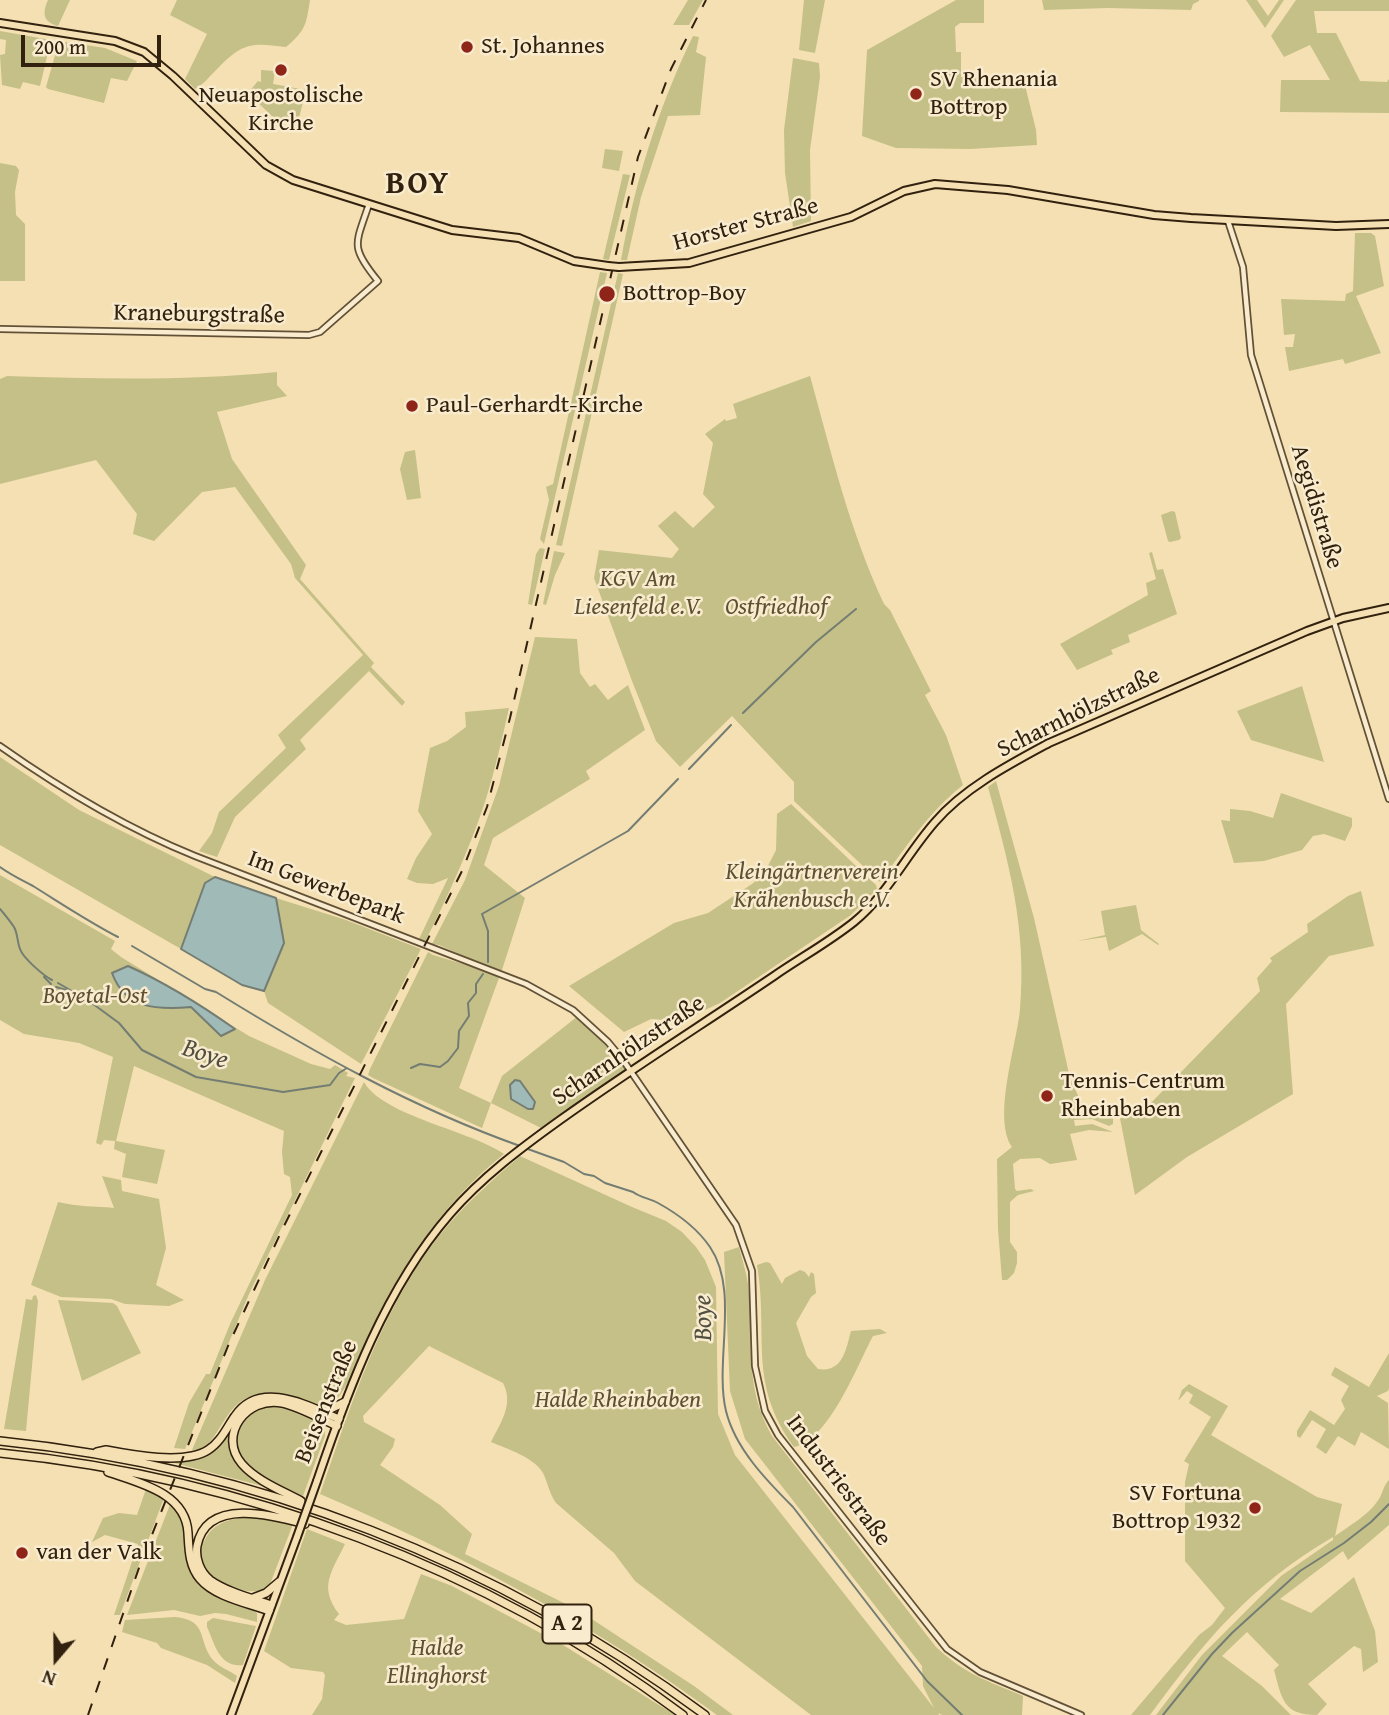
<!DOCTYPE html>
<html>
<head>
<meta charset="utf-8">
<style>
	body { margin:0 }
	#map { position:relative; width:1389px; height:1715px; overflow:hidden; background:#f5e0b3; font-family:"Gentium Book Plus",serif }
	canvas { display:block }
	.north { position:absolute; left:21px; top:1624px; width:70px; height:70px; -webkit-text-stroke:5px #f8ebce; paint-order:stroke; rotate:200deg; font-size:19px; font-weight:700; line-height:28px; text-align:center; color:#31210e }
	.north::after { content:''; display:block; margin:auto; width:24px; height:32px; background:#31210e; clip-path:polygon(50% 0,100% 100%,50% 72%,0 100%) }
	.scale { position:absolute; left:21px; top:35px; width:140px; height:32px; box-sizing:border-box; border:4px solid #31210e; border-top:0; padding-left:9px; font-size:21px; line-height:24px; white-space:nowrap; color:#31210e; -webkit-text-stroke:5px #f8ebce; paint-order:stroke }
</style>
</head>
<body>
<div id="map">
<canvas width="1389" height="1715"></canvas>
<div class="north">N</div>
<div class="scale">200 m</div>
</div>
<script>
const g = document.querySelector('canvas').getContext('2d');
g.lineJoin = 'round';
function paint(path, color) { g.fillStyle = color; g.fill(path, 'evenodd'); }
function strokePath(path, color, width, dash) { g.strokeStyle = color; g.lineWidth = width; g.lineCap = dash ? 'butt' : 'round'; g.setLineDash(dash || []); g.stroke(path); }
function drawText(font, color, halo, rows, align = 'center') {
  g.font = font + ' "Gentium Book Plus",serif'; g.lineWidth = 5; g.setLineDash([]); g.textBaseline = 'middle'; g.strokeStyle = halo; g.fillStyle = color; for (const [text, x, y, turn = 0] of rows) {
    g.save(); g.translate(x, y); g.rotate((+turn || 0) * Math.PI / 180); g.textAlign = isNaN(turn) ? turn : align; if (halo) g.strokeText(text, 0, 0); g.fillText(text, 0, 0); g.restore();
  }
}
paint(new Path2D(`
	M48,0H70L58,26C43,22 42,13 48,0Z
	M177,0H310C306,25 306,30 286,47C250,42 242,43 216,70C209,77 203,85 195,89L185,79L207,34L170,15Z
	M688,0H703L689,25H673Z
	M804,0H825L815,53L799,50Z
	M956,0H984V23H960L955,27L956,52H961V77H1023L1036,130L1037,145L970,149L896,148L862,136L867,50Z
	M1042,0H1199V1L1193,4L1191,10L1108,8L1044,10Z
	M1246,0H1257L1268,16L1279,0H1284L1265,28Z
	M1296,0H1389V11H1314L1317,33H1336L1360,81L1387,82L1389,79V113L1280,112L1281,80H1330L1310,45L1284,57L1271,36Z
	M0,31L51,40L40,86L23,82L20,89L2,85L0,55L5,54L6,40L0,39Z
	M693,36L699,37L696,52L706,57L700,115L668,116L641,197L627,260H621C635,182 658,108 693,36Z
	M59,41L105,48L137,61L127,81L111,78L104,103L48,89L46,87Z
	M793,58L819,63L820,77L810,150L811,221L793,227L785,173L784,130Z
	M261,70L275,71L273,84L306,90L297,126L274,118L248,93L258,81L261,82Z
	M605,149L623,151L619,171L602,168Z
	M0,163L16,166L19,170L15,192L16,215L25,224V281H0Z
	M623,174L630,175L609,260L603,259Z
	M1355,233H1371L1375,236L1384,286L1356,296L1381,353L1345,364L1343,359L1289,371L1285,347H1293L1295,334L1284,335L1281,299L1345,301L1346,294L1353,291Z
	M600,272L607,273L544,544L540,539L549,500L546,487L553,484Z
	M618,273L623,274L562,546L556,545Z
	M277,372V385L287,396L217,412L232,459L306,565L300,579L374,663L371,667L405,702L402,706L369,671L300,740L306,749L235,817L217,857L199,851L212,833L219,812L286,748L278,735L363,655L295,578L291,564L235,487L202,492L154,541L133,534L137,514L96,460L0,484V379L7,376C97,379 187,381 277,372Z
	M810,376C832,455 849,529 884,604L890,610L931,691L925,695L946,735L963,785C928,813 906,847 880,882L794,801V782L732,716L680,767L656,741L632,681L594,578L599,550L672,558L679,549L658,526L675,511L693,528L715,507L703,494L713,443L705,434L725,419L726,421L737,418L733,404Z
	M415,450L421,498L407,500L400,469L405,452Z
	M1172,511L1175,512L1181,538L1179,540L1170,542L1168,541L1161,515Z
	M540,548L545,549L532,605L528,604L536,554Z
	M554,551L565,553L555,575L546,605L543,604Z
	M1152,552L1157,570L1163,569L1177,614L1128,635L1130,642L1111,650L1113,654L1077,670L1060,644L1148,595L1146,583L1156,579L1149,553Z
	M535,637L577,639L580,673L590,687L595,684L608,700L628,685L645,730L586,771L590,779L493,838L484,865L525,898L501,973L439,945L432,944L465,880L499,786Z
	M1302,686L1324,762L1251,740L1237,711Z
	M509,708C502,739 495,771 485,802C469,850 448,896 425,942L419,939L448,878L433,884L417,883L407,879L416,858L432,834L418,811L430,748L447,741L466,727L465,712Z
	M0,757L79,810L215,877L205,883L181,949L0,845Z
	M996,781L1034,918L1070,1078L1081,1102L1108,1116L1113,1115V1124L1109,1126L1092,1119L1074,1120L1075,1126L1092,1124L1113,1132L1089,1130L1070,1134L1077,1160L1050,1164L1040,1158L1020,1159L1013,1164L1015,1189L1017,1191L1031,1189L1034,1191L1018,1195L1010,1202V1242L1017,1252V1263L1014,1273L1007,1280H1002L998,1229L997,1159L1012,1147C992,1117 1017,1044 1020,1009C1027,928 1009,864 988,787Z
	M1281,793L1352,818V826L1345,841L1324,834L1313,836L1302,850L1264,861L1234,863L1221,820L1230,821V809L1250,811L1273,818Z
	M791,804L876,885L877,889L851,915L720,1003L681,1021L651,1019L624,1032L569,986L674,923L708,913L752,884L764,874L776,850L777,814Z
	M0,875L115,941L111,949L121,957L249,1036L311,1064L330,1069L335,1065L348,1073L346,1076L355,1078L249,1294L185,1449L174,1448L189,1403L206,1374H210L230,1324L292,1195L290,1177L284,1174L282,1152L284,1131L134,1066L116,1141L165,1150L157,1184L122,1177L126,1154L114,1149L115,1141L104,1140L101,1145L96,1143L113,1057L79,1043L24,1034L0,1020Z
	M1361,891L1374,946L1329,956L1286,1004L1293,1094L1187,1157L1135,1195L1119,1113L1146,1108L1260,991L1257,978L1272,961L1270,958L1308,932L1307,924L1348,896Z
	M276,898L346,920L421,949L361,1064L268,1003L264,991L284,943Z
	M1136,905L1141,930L1159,944L1158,945L1142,934L1109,951L1106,937L1077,941L1105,935L1101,911Z
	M428,952L433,955L500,975L459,1088L491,1103L502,1076L578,1016L608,1042L629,1071L545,1130L491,1103L482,1128L373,1078L368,1075L370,1069Z
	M364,1082C383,1116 472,1131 504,1154C449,1198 408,1255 377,1317C366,1339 350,1389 333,1403C316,1416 281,1381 247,1398C226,1408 221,1432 206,1446L202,1449L192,1450L265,1280Z
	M520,1156L632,1207L666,1221L682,1232L696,1247L705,1260L716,1287L718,1414L735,1455L934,1708L923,1686L922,1666L745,1439L730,1391L724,1252L739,1247C742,1259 746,1271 748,1284C755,1339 742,1383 772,1436L936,1647C966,1675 986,1680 1023,1696L1022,1715H942L938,1713L939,1715H811L635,1581L614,1553L556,1503C549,1493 548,1483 543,1473C534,1457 507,1449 491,1442C501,1422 514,1404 503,1383L429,1346L363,1416L364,1422L395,1439L393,1447L380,1465L440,1505L472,1534L465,1554L578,1610L694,1686L733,1715H717C594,1624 459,1554 320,1494C351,1405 380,1311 439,1236C463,1206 491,1181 520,1156Z
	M102,1176L121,1180L122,1191L159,1199L166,1248L156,1285L184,1300L169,1306L125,1304L111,1299L61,1297L31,1285L58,1202C78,1207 95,1206 114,1208Z
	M766,1262L770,1263L782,1284L785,1278L800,1270L805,1272L809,1277L811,1272L814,1274L816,1293L811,1297L796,1323L807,1356L818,1369C843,1373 846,1349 851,1331L880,1329L887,1333L873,1336C857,1366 829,1440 794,1447C747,1382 769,1336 757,1265Z
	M36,1295L38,1301L26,1431L4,1429L26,1299L32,1300L33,1296Z
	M58,1300L113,1303L117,1306L141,1353L82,1381Z
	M1389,1353V1388L1388,1391L1377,1396L1388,1403L1389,1449L1361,1432L1355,1446L1338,1436L1326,1454L1316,1447L1326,1429L1312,1420L1300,1438L1297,1436V1431L1310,1410L1334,1425L1345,1409L1341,1400L1349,1386L1331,1375L1335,1367L1369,1387Z
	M1189,1384L1228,1406L1211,1435L1317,1497L1342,1504L1335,1536C1349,1526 1369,1515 1379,1499C1383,1493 1383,1486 1389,1480V1525L1348,1560L1343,1551L1280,1599L1311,1613L1354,1577L1375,1631L1378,1662L1363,1672L1361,1649L1354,1646L1308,1684L1327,1704L1317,1715C1283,1715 1282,1699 1274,1670L1279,1665L1247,1632L1222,1656L1262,1686L1291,1715H1156L1202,1655L1281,1576L1333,1540V1537C1250,1586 1206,1639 1150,1715H1131L1199,1635L1212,1625L1225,1608L1185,1561V1482L1189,1464L1184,1461L1211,1417L1189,1403L1193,1395L1187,1391L1178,1401L1182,1390Z
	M263,1405L285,1409L318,1422V1424L325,1429V1436L303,1496C279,1487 227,1466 237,1432C239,1427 240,1421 244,1417C249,1413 257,1409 263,1405Z
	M234,1421L231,1448L270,1488L159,1459L200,1456Z
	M146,1489L164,1498L120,1615H114L138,1544L105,1535L92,1542L103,1518L119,1513L137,1515Z
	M171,1502C187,1518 186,1542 188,1564L257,1613V1622L226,1614L215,1613L200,1616L174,1610L127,1615Z
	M258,1516L293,1524L269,1587C253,1598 221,1586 208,1572C204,1569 201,1562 199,1558C206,1522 225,1519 258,1516Z
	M307,1529L345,1544C332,1571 318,1587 339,1614L334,1620L346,1625L404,1619L421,1574L452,1586L563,1645L675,1715H312L322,1699L325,1675L323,1672L291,1668L264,1651Z
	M175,1617C209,1620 197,1641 213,1660C220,1668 229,1670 237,1676L235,1683L207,1665L161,1648L157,1643L122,1632L125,1620Z
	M213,1618L256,1626L243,1665C219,1668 215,1644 207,1627V1622Z`), '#c4c087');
const water = new Path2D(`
	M215,877L276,898L284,943L264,991L242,985L181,949L205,883Z
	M128,966C166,983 201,1005 235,1029L221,1036L191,1007C157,1010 125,1009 112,973Z
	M515,1080L520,1081L535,1102L533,1109H528L511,1099L510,1085Z`);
paint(water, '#a0bbb7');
strokePath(water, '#747d73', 2);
strokePath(new Path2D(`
	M743,713L816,642L856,609
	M689,769L731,725
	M0,867C11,875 22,880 33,886C62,904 89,922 118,937
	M0,909C5,915 10,921 14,927C18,934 17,942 20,949C23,958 44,976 52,980
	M132,946L205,989L216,992C313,1052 413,1108 520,1146
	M488,962V931L482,914L628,831L678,779
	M44,977L51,984
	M58,983L89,1001L119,1023L142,1050L196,1077L283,1092L330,1085L339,1073L347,1068
	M56,987L66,990
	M411,1068L420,1064L440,1067L448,1061L458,1048L459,1031L469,1016L468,1003L476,993V984L483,974
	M525,1148L564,1162L584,1174L594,1176L605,1183L633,1192C641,1198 649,1198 658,1203C678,1214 697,1228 710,1247C740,1291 714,1361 726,1411C735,1448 766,1480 793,1507L927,1681L962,1715
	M1163,1715L1212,1654L1232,1633L1300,1571L1344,1543L1371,1522L1389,1504`), '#747d73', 2);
const minor = new Path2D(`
	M1228,221L1243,267L1251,355L1389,799
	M0,329L309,335L320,332L378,281C349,246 356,244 369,204
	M0,746C61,789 126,828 195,856L526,984L573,1010L608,1042L623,1060L736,1225L752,1271L755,1366L765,1411L778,1435L947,1649L980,1672L1081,1715`);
const major = new Path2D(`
	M0,23L115,41L144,52L173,76L266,165L293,180L452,230L519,238L574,261L608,266
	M619,267L689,263L851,217L904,191L935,184L1008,190L1154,215L1191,218L1336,226L1389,224
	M317,1481C349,1387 385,1289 450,1214C482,1177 521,1148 560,1120C630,1070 703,1024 774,976C800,958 829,942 854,922C888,894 906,855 935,822C964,788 1010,764 1049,743L1307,631L1343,618L1389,608
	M231,1715L297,1537`);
const highway = new Path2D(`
	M324,1412L345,1402
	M0,1441C255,1467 499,1562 705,1715
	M97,1452L106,1450C132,1455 185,1465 208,1450C221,1442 227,1427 235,1416C260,1379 308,1406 339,1419
	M0,1453C242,1477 488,1568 683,1715
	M108,1472C140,1483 186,1493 188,1533C189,1550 189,1566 200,1579C215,1597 248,1603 269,1611
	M301,1501C281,1490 257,1481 242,1464C217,1435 247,1396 282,1403C300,1407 319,1418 337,1426
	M253,1598L266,1593L279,1582
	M271,1605C252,1598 227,1592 210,1580C200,1572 195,1558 197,1546C206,1497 273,1515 305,1524`);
strokePath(minor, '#625137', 8);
strokePath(major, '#31210e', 10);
strokePath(highway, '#31210e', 10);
strokePath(minor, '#f8ebce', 4.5);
strokePath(major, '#f5e0b3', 6);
strokePath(highway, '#f5e0b3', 7);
strokePath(new Path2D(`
	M88,1715L141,1562L228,1346L282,1230L463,869L487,807L510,718L638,157L671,69L706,0`), '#31210e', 2, [12, 12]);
const majorBridge = new Path2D(`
	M608,266L619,267
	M297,1537L317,1481`);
strokePath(majorBridge, '#31210e', 10, []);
strokePath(majorBridge, '#f5e0b3', 6);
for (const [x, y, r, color] of [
	[467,47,7,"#8f2418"],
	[281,70,7,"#8f2418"],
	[916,94,7,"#8f2418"],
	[607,294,9,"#8f2418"],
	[412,406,7,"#8f2418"],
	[1047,1096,7,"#8f2418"],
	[1255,1508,7,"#8f2418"],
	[22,1553,7,"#8f2418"]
]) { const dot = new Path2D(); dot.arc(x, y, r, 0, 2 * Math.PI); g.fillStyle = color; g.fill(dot); strokePath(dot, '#f8ebce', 2.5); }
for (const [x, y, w] of [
	[567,1624,49]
]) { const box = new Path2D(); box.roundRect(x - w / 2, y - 19.5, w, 39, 5); g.fillStyle = '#f8ebce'; g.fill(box); strokePath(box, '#31210e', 2); }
drawText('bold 23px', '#31210e', null, [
	["A 2",567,1624]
]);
drawText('24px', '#31210e', '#f8ebce', [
	["St. Johannes",481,47],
	["SV Rhenania",930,80],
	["Bottrop",930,108],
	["Neuapostolische",281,96,"center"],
	["Kirche",281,124,"center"],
	["Bottrop-Boy",623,294],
	["Paul-Gerhardt-Kirche",426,406],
	["Tennis-Centrum",1061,1082],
	["Rheinbaben",1061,1110],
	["SV Fortuna",1241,1494,"right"],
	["Bottrop 1932",1241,1522,"right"],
	["van der Valk",36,1553]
], 'left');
drawText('24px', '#31210e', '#f8ebce', [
	["Horster Straße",746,225,-15],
	["Kraneburgstraße",199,315,1],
	["Aegidistraße",1316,507,73],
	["Scharnhölzstraße",1079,713,-26],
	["Im Gewerbepark",326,888,21],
	["Scharnhölzstraße",629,1051,-34],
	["Beisenstraße",327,1402,-68],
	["Industriestraße",838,1481,53]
]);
drawText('italic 24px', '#5d5132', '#f8ebce', [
	["KGV Am",638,580],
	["Liesenfeld e.V.",638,608],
	["Ostfriedhof",776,608],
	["Kleingärtnerverein",812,873],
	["Krähenbusch e.V.",812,901],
	["Boyetal-Ost",95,997],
	["Halde Rheinbaben",618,1401],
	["Halde",437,1649],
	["Ellinghorst",437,1677]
]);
drawText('italic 26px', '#524f41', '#f8ebce', [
	["Boye",205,1055,18],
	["Boye",704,1318,-91]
]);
g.letterSpacing = '2px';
drawText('bold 32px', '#31210e', '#f8ebce', [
	["BOY",418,185]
]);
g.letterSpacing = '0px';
</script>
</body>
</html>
